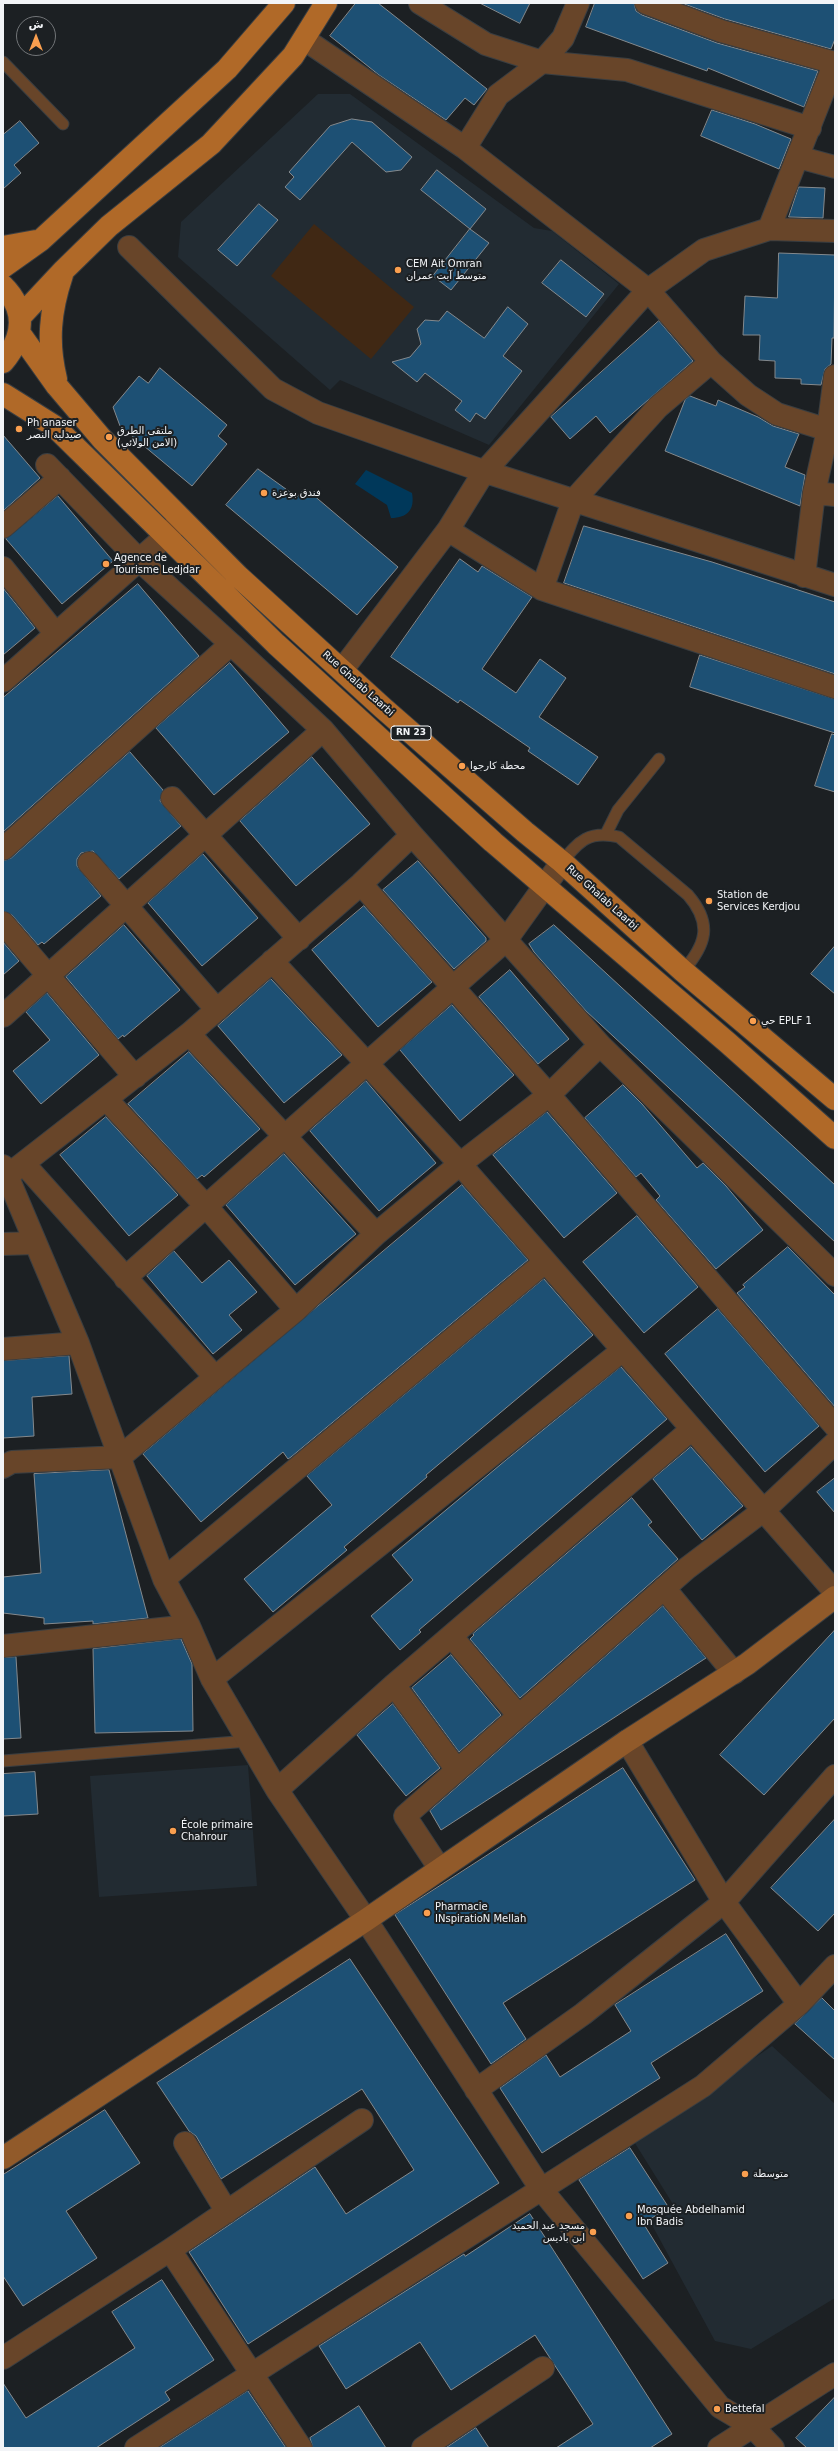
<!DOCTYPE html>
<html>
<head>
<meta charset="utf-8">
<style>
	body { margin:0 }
	#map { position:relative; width:838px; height:2451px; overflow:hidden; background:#1c2023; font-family:"DejaVu Sans",Vazirmatn,sans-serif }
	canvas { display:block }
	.frame { position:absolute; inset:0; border:4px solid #f2f4f7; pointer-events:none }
	.north { position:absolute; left:16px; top:16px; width:40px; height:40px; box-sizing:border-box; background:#1c2023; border:1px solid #727578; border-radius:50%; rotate:0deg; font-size:11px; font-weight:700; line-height:16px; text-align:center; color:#f2f4f7 }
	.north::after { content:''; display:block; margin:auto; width:14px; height:18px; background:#fa9f4f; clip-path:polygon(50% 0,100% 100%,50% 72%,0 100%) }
</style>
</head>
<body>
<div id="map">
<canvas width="838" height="2451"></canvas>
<div class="frame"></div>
<div class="north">ش</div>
</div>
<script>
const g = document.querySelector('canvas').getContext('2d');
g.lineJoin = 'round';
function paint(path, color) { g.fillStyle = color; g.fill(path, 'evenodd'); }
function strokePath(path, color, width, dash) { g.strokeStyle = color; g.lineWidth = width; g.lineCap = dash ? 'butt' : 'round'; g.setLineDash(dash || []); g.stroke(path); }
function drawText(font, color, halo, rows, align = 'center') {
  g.font = font + ' "DejaVu Sans",Vazirmatn,sans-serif'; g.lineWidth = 4; g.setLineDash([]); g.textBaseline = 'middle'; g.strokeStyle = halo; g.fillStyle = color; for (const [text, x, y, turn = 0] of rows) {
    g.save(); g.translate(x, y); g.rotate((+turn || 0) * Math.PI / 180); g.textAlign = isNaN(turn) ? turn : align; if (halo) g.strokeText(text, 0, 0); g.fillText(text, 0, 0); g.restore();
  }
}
paint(new Path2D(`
	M318,94H350L534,228L552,231L619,284L489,445L340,380L330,390L178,257L181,222Z
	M248,1765L257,1886L99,1897L90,1776Z
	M772,2046L835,2104V2298L751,2349L715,2341L652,2225L676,2209L633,2140Z`), '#222b32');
paint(new Path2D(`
	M314,224L414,307L371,359L271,276Z`), '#402814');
paint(new Path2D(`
	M366,470L412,493C415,509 408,518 391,518L387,505L355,484Z`), '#00385a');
const building = new Path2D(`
	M356,3H378L487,89L474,105L465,98L446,120L379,75L330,36Z
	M480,3H530L520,23Z
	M595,3H634L636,11L642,15L717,43L818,71L804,107L708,68L707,71L586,27Z
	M682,3H835V39L831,49L725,19Z
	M712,110L755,124L791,139L779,169L701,136Z
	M352,119L372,122L412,157L401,170L386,172L352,142L300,200L285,187L294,177L289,172L330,126Z
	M20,121L39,143L14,165L21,173L3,189V135Z
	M437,170L486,209L470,229L421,190Z
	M799,187L825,188L823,218L789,217Z
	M259,204L278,220L237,266L218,250Z
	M470,229L489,243L451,290L433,276Z
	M779,253L835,255L834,338H832L831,364L825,369L821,385L801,384V379L775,378V361L759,360L760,335H743L745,296L777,298Z
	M561,260L604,294L586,317L542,283Z
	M508,307L528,324L503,356L522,371L485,419L476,413L470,422L455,410L462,401L425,373L417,382L392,362L410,357L421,344L417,329L425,320L439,321L447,311L484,338Z
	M659,321L693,361L610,433L596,416L570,439L551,417Z
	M160,368L227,425L218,436L227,444L192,486L120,426L113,407L139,376L148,383Z
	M690,396L716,406L718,400L758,417L773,426L799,434L785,467L805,475L800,506L665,451L685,400Z
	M3,435L40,478L3,511Z
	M258,469L297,497L305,488L398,567L357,615L226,505Z
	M58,496L113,561L62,604L6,539Z
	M584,526L712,562L835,602V674L564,583Z
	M460,559L478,572L482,566L532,597L482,669L516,693L540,659L566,678L539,717L598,757L578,785L528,751L530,748L460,700L458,703L391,657Z
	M138,584L199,656L3,832V698Z
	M3,588L35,628L3,655Z
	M700,655L835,699V733L690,687Z
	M230,663L289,732L214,795L156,728Z
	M832,734L835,735V792L815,786Z
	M130,752L163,790L160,801L181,826L119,879L93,851L81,853L77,859V866L101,896L44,944L42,942L38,945L12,915L3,911V861L11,858Z
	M312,757L370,824L296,886L240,821Z
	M203,854L258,918L202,966L148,903Z
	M418,861L486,938V941L454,969L383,890Z
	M364,906L432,982L378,1027L312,950Z
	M124,925L180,990L124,1037L123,1035L118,1039L66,977Z
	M554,925L835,1185V1242L586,1011L534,952L529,944Z
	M3,942L19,961L3,975Z
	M835,946V994L811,974Z
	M510,970L569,1039L538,1064L479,997Z
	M271,979L342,1055L284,1103L218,1026Z
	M47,993L99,1055L41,1104L13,1071L50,1040L26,1012Z
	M452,1005L514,1075L460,1121L400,1050Z
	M189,1052L260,1129L204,1177L202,1175L197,1179L128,1104Z
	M366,1081L436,1163L379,1211L310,1131Z
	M623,1085L642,1104L697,1168L703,1163L726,1186L763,1230L716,1269L656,1200L660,1196L641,1173L636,1177L585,1118Z
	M547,1112L617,1193L564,1238L493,1155Z
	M106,1117L178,1195L129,1236L60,1155Z
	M284,1154L356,1234L295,1285L226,1205Z
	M462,1185L528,1260L291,1457L288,1459L283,1452L201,1522L143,1454Z
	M637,1216L698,1287L644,1333L583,1262Z
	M788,1247L835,1295V1407L737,1293L745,1287L743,1285Z
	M174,1251L202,1283L229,1260L257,1292L229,1315L242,1330L213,1354L147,1276Z
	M544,1279L593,1335L426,1475L427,1477L344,1547L347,1550L273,1612L244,1579L332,1505L307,1476Z
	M718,1309L819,1426L765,1472L665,1354Z
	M69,1356L72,1394L32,1397L34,1436L3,1438V1361Z
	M621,1367L667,1419L419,1630L421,1632L400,1650L371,1616L413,1580L392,1555L506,1460Z
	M691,1447L743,1506L702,1540L653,1479Z
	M109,1470L148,1618L93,1624V1621L44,1624V1618L3,1613V1577L41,1573L34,1474Z
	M835,1478V1513L817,1492Z
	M632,1498L652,1522L648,1525L678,1559L520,1698L470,1639L474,1635L473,1634Z
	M663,1606L706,1658L441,1830L430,1811Z
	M835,1630V1718L764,1795L720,1755Z
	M181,1639L192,1664L193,1731L95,1733L93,1649Z
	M451,1655L501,1715L459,1752L412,1688Z
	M16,1657L21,1738L3,1739V1658Z
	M393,1704L440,1768L406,1796L357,1735Z
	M623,1768L695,1880L503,2003L526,2039L491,2064L395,1915Z
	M35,1772L38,1814L3,1816V1774Z
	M835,1819V1913L818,1931L771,1888Z
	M726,1934L763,1991L651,2063L660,2078L542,2153L500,2088L546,2055L560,2077L631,2031L615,2005Z
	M350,1959L499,2183L248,2344L189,2252L315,2167L346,2214L414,2170L362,2089L221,2179L196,2136L189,2131L157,2083Z
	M822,1998L835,2011V2060L795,2024Z
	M105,2110L140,2163L66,2211L97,2258L23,2306L3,2276V2175Z
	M630,2148L669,2208L643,2223L668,2263L643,2279L579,2180Z
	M530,2214L672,2434L650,2448H556L593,2424L535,2335L451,2390L420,2342L346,2389L319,2346L464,2254L465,2256Z
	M162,2280L214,2360L165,2392L170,2400L96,2448H3V2383L26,2418L135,2348L112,2312Z
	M248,2391L286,2448H159Z
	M835,2397V2448H807L796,2438Z
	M359,2406L386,2448H313L310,2438Z
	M476,2428L489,2448H446Z`);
paint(building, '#1d5074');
strokePath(building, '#84898d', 1);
const lane = new Path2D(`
	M3,62L63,124
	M606,834L618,810L659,759
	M562,862C579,841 589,830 619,837L688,895C713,924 706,945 683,971
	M3,1761L248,1741`);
const street = new Path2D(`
	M420,3L486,44L542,62L627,70L810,128
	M646,3L721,31L835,63
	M304,39L465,148L648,290L711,362L748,395L777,414L828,430L814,493L804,576
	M465,148L498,95L542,62L563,38L578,3
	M798,157L835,167
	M769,229L835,62
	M129,247L273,389L318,413L483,471L835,585
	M835,376L828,430L835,429
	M47,465L139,560L231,644
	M814,493L835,495
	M3,527L60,478
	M448,530L542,589L835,687
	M3,568L55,633
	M542,589L573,501L658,407L711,362
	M342,670L448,530L484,472L648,290L704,250L769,229L835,231
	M3,681L165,537L181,519
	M172,798L299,939
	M3,849L231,644L323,730
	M562,862L506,940L600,1045L835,1275
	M89,863L217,1010
	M361,884L549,1095L835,1426
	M3,923L135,1077
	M272,961L460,1164L835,1592
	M3,1016L323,730L412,835
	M189,1034L376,1234
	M107,1100L205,1205L296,1310
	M24,1164L215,1377
	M3,1166L78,1343L164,1579L189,1626L212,1679L277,1790L366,1920L541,2189L720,2407L752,2426L773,2448
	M7,1176L189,1034L361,884L412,835L506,940L125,1278
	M3,1244L35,1243
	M3,1349L78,1343
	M3,1467L12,1462L120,1457L296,1310L376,1234L460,1164L549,1095L600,1045
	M164,1579L545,1262
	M664,1588L734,1673
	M452,1637L519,1716
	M3,1646L189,1626
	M212,1679L623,1350
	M394,1685L457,1770
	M627,1741L724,1902L799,2004
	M277,1790L394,1685L692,1429
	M440,1869L405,1816L686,1569L764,1510L835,1443
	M476,2090L583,2014L724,1902L835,1776
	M185,2143L227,2212
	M170,2250L301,2448
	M3,2358L170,2250L362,2120
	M136,2448L703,2086L799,2004L835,1966
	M423,2448L543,2368
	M719,2448L835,2374`);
const secondary = new Path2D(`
	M3,2158L366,1920L627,1741L747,1664L835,1597`);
const primary = new Path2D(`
	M3,247L36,241
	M3,267L41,240L227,69L284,3
	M3,286C27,310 24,337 3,362
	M20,317L64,270L109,226L211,144L293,56L326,3
	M20,334L57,386L102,439L238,576L383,708L525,832L562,862L683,971L835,1099
	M56,379C47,342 50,311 62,275
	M3,394L54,426L276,644L493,842L728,1043L835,1138`);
strokePath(lane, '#3a3e41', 13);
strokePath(street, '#3a3e41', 24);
strokePath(secondary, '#3a3e41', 24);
strokePath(primary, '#3a3e41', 24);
strokePath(lane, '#684529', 11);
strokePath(street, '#684529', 22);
strokePath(secondary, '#915a2a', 22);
strokePath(primary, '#b06928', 22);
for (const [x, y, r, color] of [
	[398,270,4,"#fa9f4f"],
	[19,429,4,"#fa9f4f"],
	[109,437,4,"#fa9f4f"],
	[264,493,4,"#fa9f4f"],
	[106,564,4,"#fa9f4f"],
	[462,766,4,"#fa9f4f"],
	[709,901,4,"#fa9f4f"],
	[753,1021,4,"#fa9f4f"],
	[173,1831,4,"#fa9f4f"],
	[427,1913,4,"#fa9f4f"],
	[745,2174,4,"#fa9f4f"],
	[629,2216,4,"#fa9f4f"],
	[593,2232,4,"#fa9f4f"],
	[717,2409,4,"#fa9f4f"]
]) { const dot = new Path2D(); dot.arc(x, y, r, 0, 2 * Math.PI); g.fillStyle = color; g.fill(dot); strokePath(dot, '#1c2023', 1.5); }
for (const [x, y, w] of [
	[411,733,40]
]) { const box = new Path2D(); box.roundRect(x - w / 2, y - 7, w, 14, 3); g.fillStyle = '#1c2023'; g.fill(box); strokePath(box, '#f2f4f7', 1); }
drawText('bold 9px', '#f2f4f7', null, [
	["RN 23",411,733]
]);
drawText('10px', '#f2f4f7', '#1c2023', [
	["CEM Ait Omran",406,264],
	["متوسط آيت عمران",406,276],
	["Ph anaser",27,423],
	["صيدلية النصر",27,435],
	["ملتقى الطرق",117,431],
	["(الامن الولائي)",117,443],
	["فندق بوعزة",272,493],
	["Agence de",114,558],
	["Tourisme Ledjdar",114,570],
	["محطة كارجوا",470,766],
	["Station de",717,895],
	["Services Kerdjou",717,907],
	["حي EPLF 1",761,1021],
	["École primaire",181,1825],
	["Chahrour",181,1837],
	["Pharmacie",435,1907],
	["INspiratioN Mellah",435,1919],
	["متوسطة",753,2174],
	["Mosquée Abdelhamid",637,2210],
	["Ibn Badis",637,2222],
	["مسجد عبد الحميد",585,2226,"right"],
	["ابن باديس",585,2238,"right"],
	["Bettefal",725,2409]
], 'left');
drawText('10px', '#f2f4f7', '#1c2023', [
	["Rue Ghalab Laarbi",358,684,42],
	["Rue Ghalab Laarbi",602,898,42]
]);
</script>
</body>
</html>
